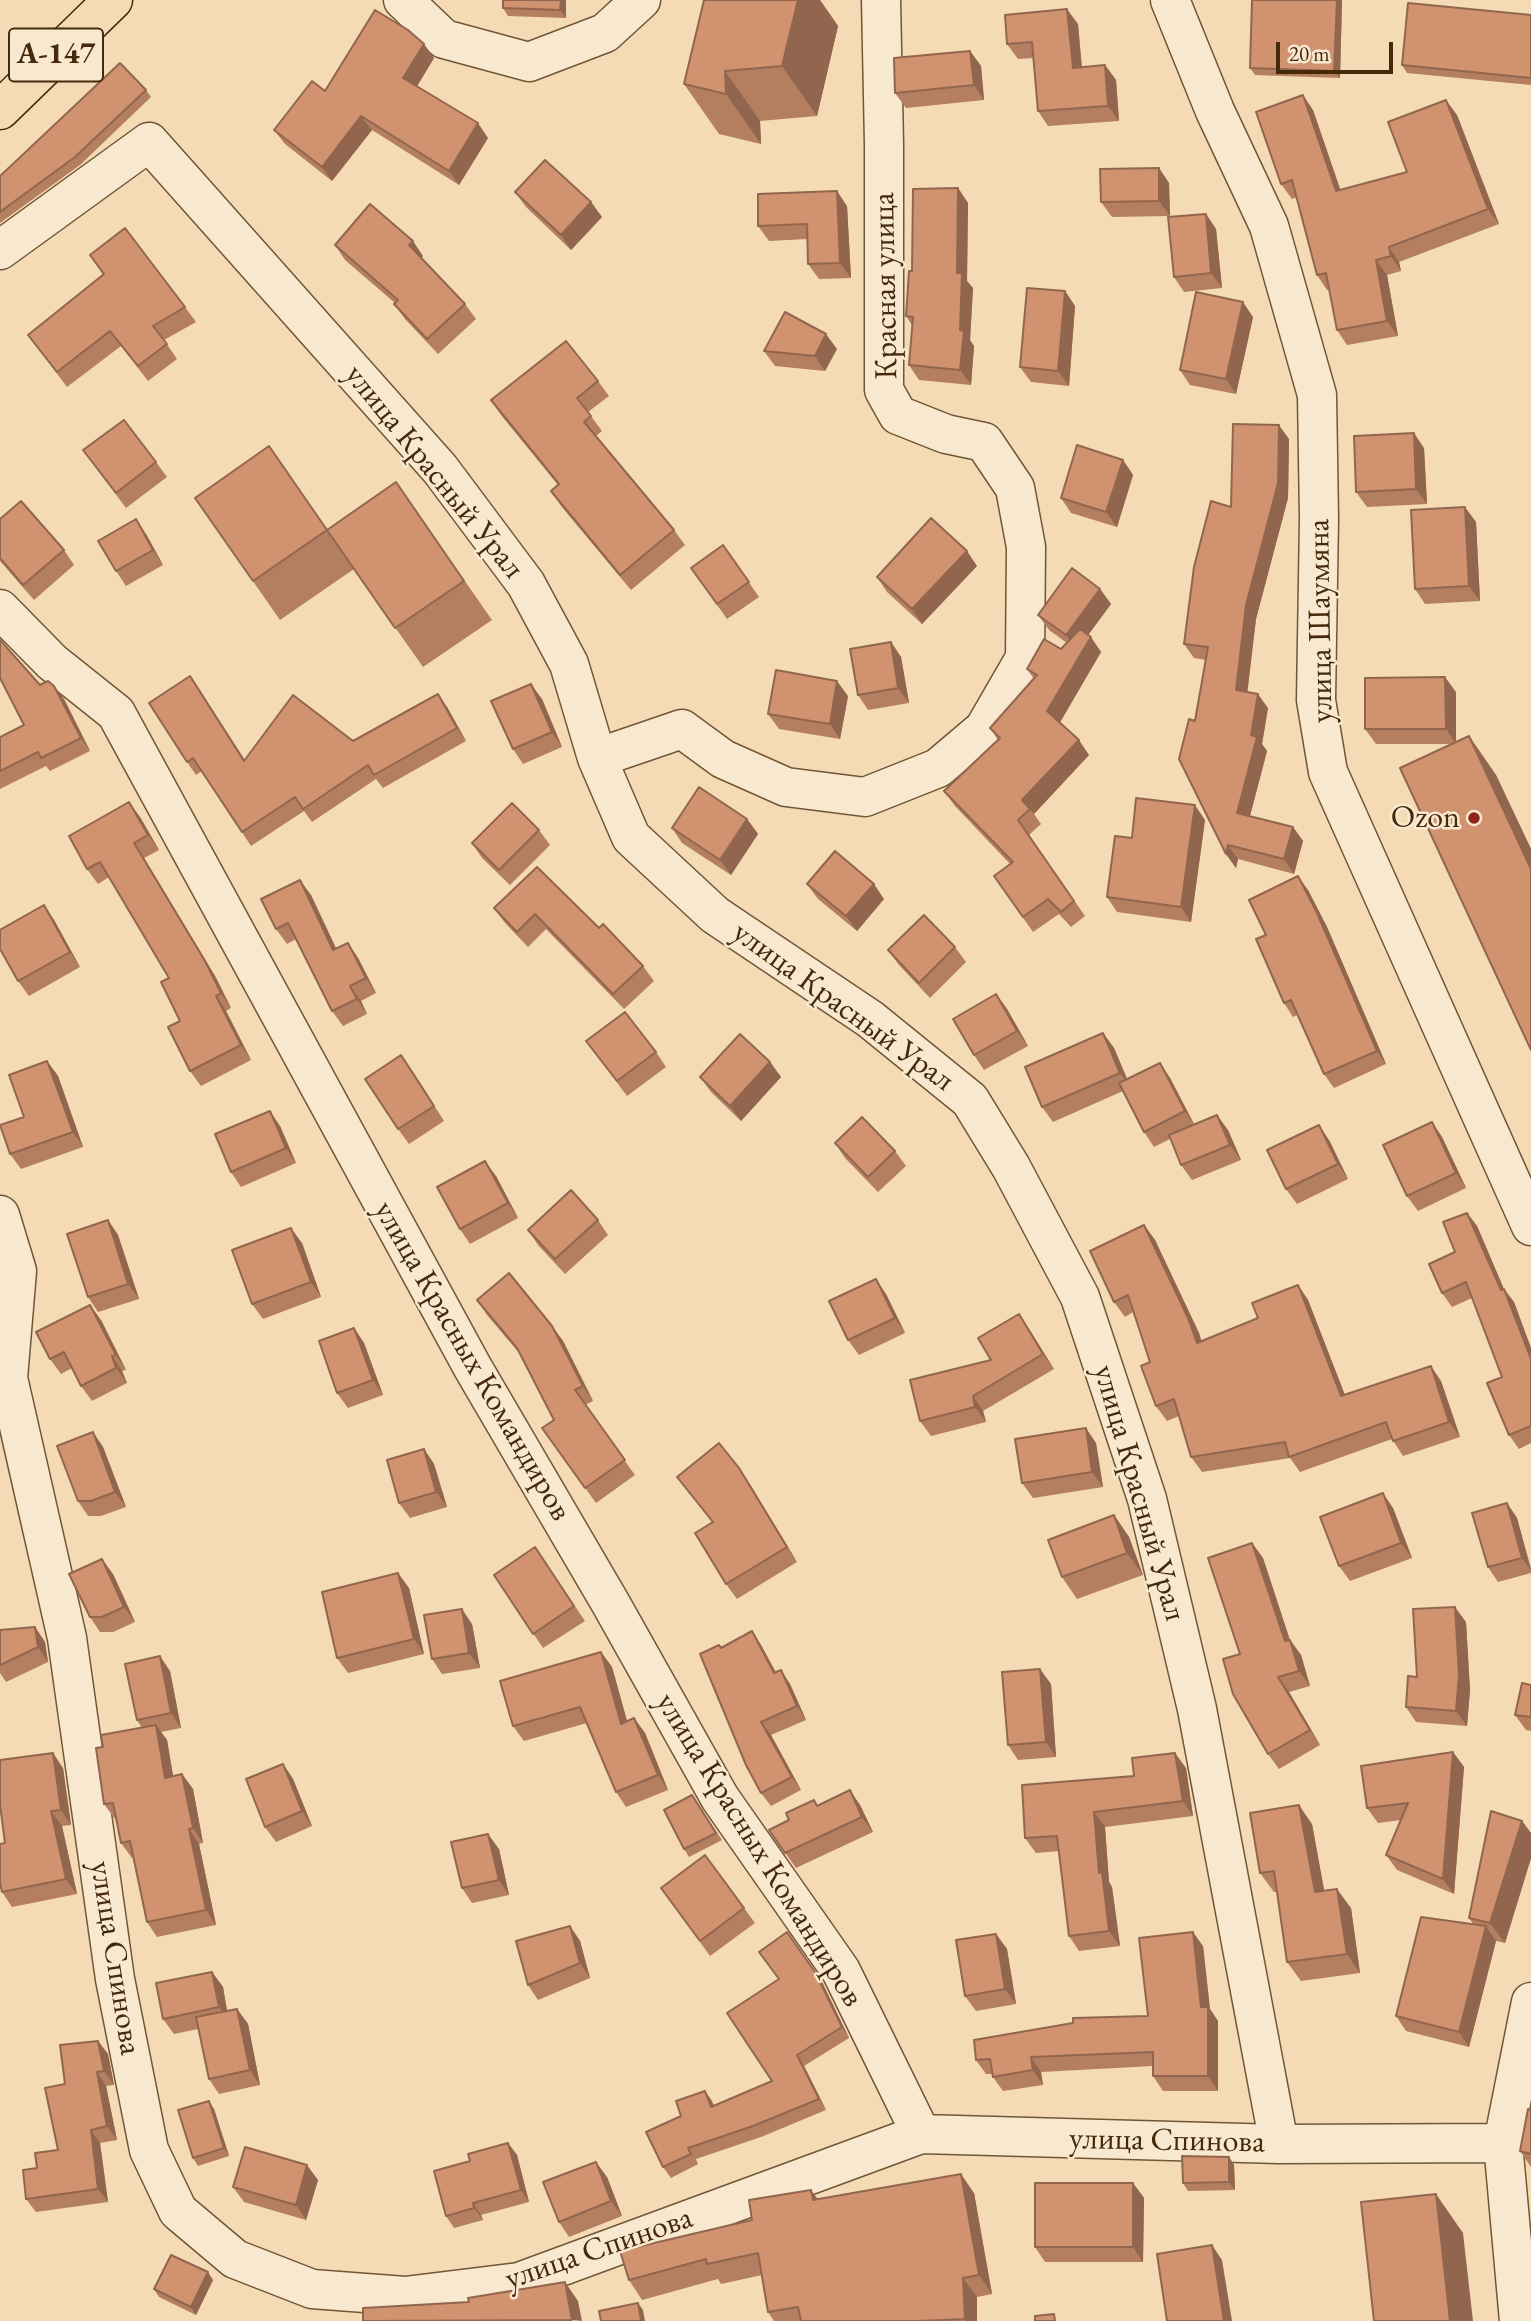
<!DOCTYPE html>
<html>
<head>
<meta charset="utf-8">
<style>
	body { margin:0 }
	#map { position:relative; width:1531px; height:2321px; overflow:hidden; background:#f4dbb5; font-family:"EB Garamond",serif }
	canvas { display:block }
	.scale { position:absolute; left:1276px; top:42px; width:117px; height:32px; box-sizing:border-box; border:4px solid #44290b; border-top:0; padding-left:9px; font-size:21px; line-height:24px; white-space:nowrap; color:#44290b; -webkit-text-stroke:5px #f8e8cf; paint-order:stroke }
</style>
</head>
<body>
<div id="map">
<canvas width="1531" height="2321"></canvas>
<div class="scale">20 m</div>
</div>
<script>
const g = document.querySelector('canvas').getContext('2d');
g.lineJoin = 'round';
function strokePath(path, color, width, dash) { g.strokeStyle = color; g.lineWidth = width; g.lineCap = dash ? 'butt' : 'round'; g.setLineDash(dash || []); g.stroke(path); }
function paint(path, color) { g.fillStyle = color; g.fill(path, 'evenodd'); }
function drawText(font, color, halo, rows, align = 'center') {
  g.font = font + ' "EB Garamond",serif'; g.lineWidth = 5; g.setLineDash([]); g.textBaseline = 'middle'; g.strokeStyle = halo; g.fillStyle = color; for (const [text, x, y, turn = 0] of rows) {
    g.save(); g.translate(x, y); g.rotate((+turn || 0) * Math.PI / 180); g.textAlign = isNaN(turn) ? turn : align; if (halo) g.strokeText(text, 0, 0); g.fillText(text, 0, 0); g.restore();
  }
}
const street = new Path2D(`
	M403,0L444,39L529,62L605,33L641,0
	M1170,0L1215,111L1269,226L1317,395L1319,519L1316,700L1328,772L1531,1226
	M0,250L149,142L440,469L526,584L569,664L597,758L631,837L715,915L870,1019L970,1100L1011,1167L1080,1297L1147,1499L1197,1709L1279,2144
	M0,609L52,662L116,713L473,1368L611,1604L720,1798L841,1971L921,2134
	M597,758L682,729L723,759L786,787L865,797L938,768L984,729L1025,658L1026,547L1015,488L984,442L946,434L898,415L884,390V144L881,0
	M0,1215L17,1271L8,1378L67,1638L115,1979L149,2150L178,2211L235,2259L312,2289L405,2296L519,2282L921,2134L1279,2144L1503,2143
	M1519,2321L1503,2143L1531,2002`);
const highway = new Path2D(`
	M0,110L113,0`);
strokePath(street, '#705636', 41);
strokePath(highway, '#44290b', 41);
strokePath(street, '#f8e8cf', 38);
strokePath(highway, '#f4dbb5', 38);
paint(new Path2D(`
	M566,0V18L508,16L503,8Z
	M704,0H820L838,26L817,116L760,121L761,144L719,134L684,84Z
	M1252,0H1342L1340,78L1255,75L1250,68Z
	M1531,15V85L1407,73L1402,65Z
	M1078,24L1082,67L1105,65L1116,80L1119,121L1048,126L1038,111L1033,58L1018,59L1007,44Z
	M970,51L981,66L984,100L906,108L895,93Z
	M434,58L417,86L488,138L459,185L372,130L332,181L285,144L274,130L325,91Z
	M146,90L151,97L80,165L0,223V176Z
	M1313,110L1340,190L1407,172L1457,115L1499,224L1399,262L1401,271L1387,275L1398,336L1347,345L1337,330L1329,290H1327L1317,275L1297,197L1292,199L1281,184Z
	M1159,168L1169,183L1170,216L1112,217L1101,202Z
	M958,188L968,203L967,281L973,288L970,340L974,346L971,385L919,380L909,365L912,325L906,316L912,271Z
	M515,192L591,202L602,217L571,250L526,207Z
	M847,206L851,278L819,279L808,264L807,239L769,241L758,226Z
	M1206,214L1216,229L1222,288L1184,292L1174,277Z
	M335,245L423,256L421,258L465,304L476,319L438,354L405,319L394,304L395,303L345,260Z
	M90,255L185,307L196,322L164,340L177,359L148,381L121,346L67,387L28,335L103,275Z
	M1065,291L1075,306L1069,386L1031,382L1020,367Z
	M1253,317L1236,394L1190,385L1180,370Z
	M837,349L825,371L775,366L764,351Z
	M598,381L609,396L588,412L602,431L596,436L674,530L685,545L631,590L561,506L551,491L558,485L501,415L491,400Z
	M1289,439L1288,498L1256,619L1247,692L1268,708L1262,744L1267,751L1250,816L1293,827L1303,841L1294,874L1238,859L1236,868L1226,854L1195,721L1206,660L1194,658L1184,644L1231,507Z
	M1424,448L1427,504L1367,507L1356,492Z
	M83,450L156,462L167,477L126,508Z
	M1123,460L1133,475L1117,527L1071,513L1061,498Z
	M396,482L492,620L423,667L354,569L280,620L195,498L327,530Z
	M0,519L64,550L74,565L34,600L0,561Z
	M1476,522L1480,601L1425,604L1415,589Z
	M146,534L163,565L126,586L116,571Z
	M723,545L759,597L727,619L691,568Z
	M977,566L922,624L887,592L877,577Z
	M1100,589L1111,604L1088,635L1101,652L1060,722L1089,755L1034,814L1041,824L1029,835L1085,916L1071,927L1059,914L1033,932L994,876L1010,864L955,806L944,791L998,740L990,728L1034,679L1027,669L1061,649L1067,643L1049,630L1038,615Z
	M891,642L901,657L909,703L868,710L858,695Z
	M40,685L64,699L90,751L50,771L46,766L0,789V737L24,725Z
	M199,689L245,760L353,741L447,707L466,741L383,788L376,779L312,822L304,811L251,846L202,771L196,775L187,762Z
	M1456,692V742L1469,736L1496,775L1531,849V1050L1452,744H1376L1365,729Z
	M848,696L840,739L779,729L768,714Z
	M542,699L562,747L523,764L513,749Z
	M140,817L159,850L144,858L215,976L231,1008L226,1011L251,1060L201,1086L190,1071L180,1021L169,978L109,877L98,884L87,869Z
	M747,819L758,834L731,875L682,843L672,828Z
	M1205,820L1191,922L1117,912L1107,897L1132,838Z
	M539,830L550,845L510,885L482,858L472,843Z
	M537,867L599,928L643,966L654,981L624,1009L546,929L528,947L505,923L494,908Z
	M807,884L884,899L857,931L818,899Z
	M1308,890L1327,927L1386,1064L1334,1088L1324,1074L1297,1015L1293,1017L1284,1003L1266,935Z
	M311,895L336,949L348,943L358,958L376,993L361,1001L367,1014L343,1026L332,1011L296,939L287,944L276,929Z
	M44,905L54,920L80,967L29,996L18,981Z
	M955,947L966,962L930,998L899,965L888,950Z
	M996,994L1007,1009L1028,1046L984,1070L974,1055Z
	M1103,1033L1114,1048L1127,1079L1160,1063L1170,1078L1194,1124L1228,1130L1241,1160L1192,1180L1181,1165L1170,1139L1154,1147L1144,1132L1123,1091L1053,1122L1042,1107Z
	M586,1041L656,1052L666,1067L627,1096Z
	M47,1061L58,1076L83,1147L21,1169L10,1154L24,1117Z
	M770,1062L781,1077L741,1121L711,1092L700,1077Z
	M412,1070L444,1121L409,1144L398,1129Z
	M1432,1122L1442,1137L1466,1188L1418,1211L1407,1196Z
	M280,1126L296,1163L241,1187L231,1172Z
	M1329,1140L1348,1179L1297,1204L1286,1189Z
	M835,1143L895,1151L906,1166L878,1192L845,1158Z
	M496,1176L518,1218L470,1244L460,1229Z
	M1467,1213L1477,1226L1504,1289L1514,1302L1531,1348V1443L1519,1449L1509,1435L1502,1377L1472,1298L1452,1307L1442,1293Z
	M108,1220L118,1235L139,1299L98,1312L88,1297Z
	M598,1220L608,1235L565,1274L538,1245L528,1230Z
	M1144,1225L1155,1240L1199,1333L1201,1341L1258,1318L1298,1285L1308,1300L1345,1395L1441,1381L1460,1437L1403,1456L1392,1439L1300,1472L1290,1458L1202,1472L1191,1457L1179,1416L1167,1421L1156,1406L1150,1362L1133,1312L1125,1317L1114,1302Z
	M302,1243L321,1297L263,1319L252,1304Z
	M886,1294L905,1333L859,1355L848,1340Z
	M477,1300L552,1326L563,1341L593,1401L585,1405L635,1475L596,1503L542,1428L554,1420L520,1354L487,1315Z
	M1019,1314L1029,1329L1054,1369L983,1411L986,1422L931,1436L920,1421L991,1360Z
	M101,1320L126,1370L122,1371L127,1383L92,1401L81,1386L72,1368L61,1374L50,1359Z
	M354,1328L364,1343L383,1395L348,1408L337,1393Z
	M93,1432L103,1447L126,1507L101,1516H88L78,1501Z
	M1096,1443L1103,1487L1033,1498L1022,1483Z
	M424,1449L434,1464L447,1507L410,1518L399,1503Z
	M739,1468L749,1483L797,1562L737,1599L726,1584L712,1522L677,1477Z
	M1507,1503L1517,1518L1531,1568V1573L1498,1582L1488,1567Z
	M1393,1508L1412,1558L1350,1581L1339,1566Z
	M1114,1515L1129,1537L1143,1575L1077,1599L1062,1577Z
	M1252,1543L1263,1558L1290,1640L1301,1655L1310,1686L1289,1692L1320,1745L1279,1769L1268,1754L1240,1654Z
	M535,1547L585,1621L543,1648L494,1575Z
	M113,1574L135,1622L113,1632H100L90,1617Z
	M409,1588L424,1654L348,1673L337,1658Z
	M1466,1622L1470,1690L1467,1726L1416,1722L1406,1707L1417,1677Z
	M472,1624L480,1668L442,1674L432,1659Z
	M35,1627L45,1642L48,1662L6,1682L0,1673V1630Z
	M752,1631L761,1645L776,1672L781,1670L790,1684L806,1720L771,1735L801,1790L771,1806L761,1793L721,1647Z
	M601,1652L612,1667L627,1721L634,1718L645,1733L668,1790L626,1807L616,1792L587,1723L524,1741L513,1726Z
	M170,1671L181,1728L161,1732L167,1740L173,1776L182,1774L193,1789L203,1843L199,1844L216,1925L157,1937L147,1922L133,1857L132,1858L121,1843L116,1819H115L104,1804L103,1747L142,1728L137,1720Z
	M1051,1684L1056,1757L1018,1760L1008,1745Z
	M1531,1685V1731L1526,1730L1515,1715Z
	M1453,1752L1464,1767L1454,1894L1397,1870L1386,1855L1401,1820L1378,1823L1367,1808Z
	M283,1764L293,1779L312,1826L276,1842L265,1827Z
	M63,1768L71,1825L62,1826L77,1894L12,1907L2,1892L5,1843Z
	M1186,1768L1193,1816L1105,1827L1109,1882L1112,1887L1120,1946L1079,1951L1069,1936L1059,1851L1036,1853L1025,1838L1134,1776Z
	M692,1795L722,1840L689,1857L684,1849Z
	M814,1800L818,1806L860,1805L873,1832L796,1868L769,1830L789,1820Z
	M1522,1821L1531,1833V1858L1505,1943L1496,1941L1469,2047L1406,2031L1396,2016L1474,1925L1469,1918Z
	M1312,1824L1324,1891L1351,1908L1360,1973L1301,1981L1287,1962L1277,1892H1274L1260,1873Z
	M499,1849L509,1895L472,1903L462,1888Z
	M672,1903L744,1908L755,1923L710,1956Z
	M570,1926L580,1941L590,1978L538,2000L528,1985Z
	M787,1932L822,1982L849,2038L804,2066L826,2110L761,2137L696,2159L698,2164L671,2178L663,2167L681,2116L705,2091L714,2106L772,2081L779,1979Z
	M996,1934L1007,1949L1016,2004L976,2011L965,1996Z
	M1203,1946L1210,2009L1218,2021V2091H1163L1153,2076V2066L1041,2072L1043,2085L1003,2091L993,2077L992,2074H986L976,2060L1148,2016Z
	M212,1972L223,1987L227,2011L237,2009L248,2024L260,2085L219,2094L209,2079L198,2029L174,2034L163,2019Z
	M98,2041L108,2054L114,2085L106,2086L117,2140L100,2143L108,2202L36,2212L26,2199L37,2168L58,2150Z
	M214,2109L229,2156L198,2166L193,2158Z
	M1531,2110V2167L1520,2151Z
	M508,2143L517,2155L529,2202L481,2215L483,2220L454,2228L446,2216L470,2161Z
	M1229,2157L1234,2165L1235,2190L1188,2191L1183,2183Z
	M607,2177L622,2216L569,2237L559,2222Z
	M318,2180L306,2220L244,2202L233,2187Z
	M1133,2183L1144,2198L1143,2262H1045L1035,2247Z
	M974,2193L992,2294L977,2297V2321H774L768,2312L762,2275L721,2284L718,2279L642,2300L629,2280L752,2220L818,2199Z
	M213,2280L196,2315L159,2297L154,2289Z`), '#b47e60');
paint(new Path2D(`
	M561,0H566V18L560,10Z
	M798,0H820L838,26L817,116L782,66Z
	M1337,0H1342L1340,78L1334,71Z
	M1067,9L1078,24L1083,83L1073,68Z
	M424,44L434,58L413,93L403,78Z
	M970,51L981,66L984,100L974,85Z
	M1105,65L1116,80L1119,121L1108,106Z
	M725,71L760,121L761,144L726,94Z
	M1303,95L1313,110L1346,206L1336,191Z
	M1446,100L1457,115L1499,224L1488,209Z
	M361,116L372,130L332,181L322,167Z
	M478,123L488,138L459,185L449,171Z
	M1159,168L1169,183L1170,216L1159,201Z
	M958,188L968,203L967,281L973,288L970,340L974,346L971,385L960,370L957,273Z
	M837,191L847,206L851,278L840,263Z
	M591,202L602,217L571,250L561,235Z
	M1206,214L1216,229L1222,288L1211,273Z
	M413,241L423,256L420,260L409,245Z
	M1389,247L1399,262L1401,271L1391,256Z
	M1376,260L1387,275L1398,336L1387,321Z
	M1065,291L1075,306L1069,386L1058,371Z
	M1243,302L1253,317L1236,394L1226,379Z
	M826,334L837,349L825,371L815,356Z
	M1279,425L1289,439L1288,498L1256,619L1246,704L1236,690L1246,605Z
	M1414,433L1424,448L1427,504L1416,489Z
	M1123,460L1133,475L1117,527L1106,512Z
	M1465,507L1476,522L1480,601L1469,586Z
	M136,519L146,534L163,565L153,550Z
	M967,551L977,566L922,624L912,609Z
	M1100,589L1111,604L1077,650L1066,635Z
	M1091,637L1101,652L1058,726L1047,711Z
	M891,642L901,657L909,703L898,688Z
	M190,676L199,689L253,774L244,761Z
	M1445,677L1456,692V744L1446,729Z
	M837,681L848,696L840,739L830,724Z
	M531,684L542,699L562,747L552,732Z
	M54,686L64,699L90,751L81,738Z
	M438,694L447,707L466,741L457,728Z
	M1258,694L1268,708L1262,744L1267,751L1247,827L1237,813Z
	M1469,736L1496,775L1531,849V869Z
	M1079,740L1089,755L1034,814L1022,800Z
	M129,802L140,817L159,850L148,835Z
	M1195,805L1205,820L1191,922L1181,907Z
	M747,819L758,834L731,875L720,860Z
	M1293,827L1303,841L1294,874L1284,859Z
	M134,843L144,858L215,976L231,1008L221,993Z
	M1228,845L1238,859L1236,868L1226,854Z
	M1298,876L1308,890L1327,927L1386,1064L1377,1051Z
	M300,880L311,895L344,965L333,950Z
	M874,884L884,899L857,931L846,916Z
	M44,905L54,920L80,967L70,952Z
	M348,943L358,958L376,993L366,978Z
	M350,986L361,1001L367,1014L357,999Z
	M996,994L1007,1009L1028,1046L1017,1031Z
	M216,996L226,1011L251,1060L241,1045Z
	M1103,1033L1114,1048L1131,1088L1120,1073Z
	M47,1061L58,1076L83,1147L73,1132Z
	M770,1062L781,1077L741,1121L730,1106Z
	M1160,1063L1170,1078L1195,1126L1185,1111Z
	M270,1111L280,1126L296,1163L286,1148Z
	M1217,1115L1228,1130L1241,1160L1230,1145Z
	M1432,1122L1442,1137L1466,1188L1456,1173Z
	M1319,1125L1329,1140L1348,1179L1338,1164Z
	M485,1161L496,1176L518,1218L508,1203Z
	M1467,1213L1477,1226L1506,1294L1504,1289L1514,1302L1531,1348V1359Z
	M108,1220L118,1235L139,1299L128,1284Z
	M1144,1225L1155,1240L1199,1333L1207,1358L1197,1343Z
	M291,1228L302,1243L321,1297L311,1282Z
	M876,1279L886,1294L905,1333L895,1318Z
	M1298,1285L1308,1300L1351,1411L1341,1396Z
	M90,1305L101,1320L126,1370L116,1355Z
	M1019,1314L1029,1329L1054,1369L1043,1354Z
	M552,1326L563,1341L593,1401L583,1386Z
	M354,1328L364,1343L383,1395L373,1380Z
	M112,1356L122,1371L127,1383L116,1368Z
	M1431,1366L1441,1381L1460,1437L1449,1422Z
	M973,1396L983,1411L986,1422L975,1407Z
	M1086,1428L1096,1443L1103,1487L1092,1472Z
	M93,1432L103,1447L126,1507L115,1492Z
	M424,1449L434,1464L447,1507L436,1492Z
	M739,1468L749,1483L797,1562L787,1547Z
	M1383,1493L1393,1508L1412,1558L1401,1543Z
	M1507,1503L1517,1518L1531,1571L1522,1558Z
	M1114,1515L1129,1537L1143,1575L1127,1553Z
	M1252,1543L1263,1558L1295,1656L1290,1640L1301,1655L1310,1686L1299,1671L1285,1641Z
	M102,1559L113,1574L135,1622L124,1607Z
	M398,1573L409,1588L424,1654L414,1639Z
	M1455,1607L1466,1622L1470,1690L1467,1726L1456,1711Z
	M462,1609L472,1624L480,1668L469,1653Z
	M35,1627L45,1642L48,1662L38,1647Z
	M752,1631L761,1645L783,1687L774,1673Z
	M601,1652L612,1667L632,1739L621,1724Z
	M160,1656L170,1671L181,1728L171,1713Z
	M1040,1669L1051,1684L1056,1757L1046,1742Z
	M781,1670L790,1684L806,1720L797,1706Z
	M1278,1677L1289,1692L1320,1745L1310,1730Z
	M634,1718L645,1733L668,1790L658,1775Z
	M761,1722L771,1735L801,1790L792,1777Z
	M156,1725L167,1740L176,1793L165,1778Z
	M1453,1752L1464,1767L1454,1894L1443,1879Z
	M53,1753L63,1768L71,1825L61,1810Z
	M1175,1753L1186,1768L1193,1816L1183,1801Z
	M283,1764L293,1779L312,1826L302,1811Z
	M182,1774L193,1789L203,1843L193,1828Z
	M850,1790L860,1805L873,1832L862,1817Z
	M1299,1805L1312,1824L1328,1911L1315,1892Z
	M51,1811L62,1826L77,1894L66,1879Z
	M1094,1812L1105,1827L1109,1882L1112,1887L1120,1946L1109,1931L1099,1873Z
	M1522,1821L1531,1833V1858L1505,1943L1490,1923Z
	M189,1829L199,1844L216,1925L206,1910Z
	M488,1834L499,1849L509,1895L499,1880Z
	M1337,1889L1351,1908L1360,1973L1347,1954Z
	M570,1926L580,1941L590,1978L580,1963Z
	M1486,1926L1496,1941L1469,2047L1459,2032Z
	M1193,1932L1203,1946L1210,2009L1218,2021V2091L1208,2076Z
	M996,1934L1007,1949L1016,2004L1005,1989Z
	M212,1972L223,1987L229,2022L219,2007Z
	M815,1972L822,1982L849,2038L842,2027Z
	M237,2009L248,2024L260,2085L250,2070Z
	M98,2041L108,2054L114,2085L104,2071Z
	M797,2055L804,2066L826,2110L819,2099Z
	M1031,2057L1041,2072L1043,2085L1033,2070Z
	M97,2072L106,2086L117,2140L107,2126Z
	M705,2091L712,2101L718,2117L711,2107Z
	M209,2101L214,2109L229,2156L224,2148Z
	M91,2130L100,2143L108,2202L98,2189Z
	M508,2143L517,2155L529,2202L521,2190Z
	M1229,2157L1234,2165L1235,2190L1229,2182Z
	M596,2162L607,2177L622,2216L611,2201Z
	M307,2165L318,2180L306,2220L296,2205Z
	M961,2174L974,2193L992,2294L979,2275Z
	M1133,2183L1144,2198L1143,2262L1133,2247Z
	M811,2190L825,2209L813,2200Z
	M1436,2194L1463,2233L1473,2321H1450Z
	M473,2203L481,2215L483,2220L474,2208Z
	M1212,2245L1222,2260L1232,2321H1224Z
	M208,2272L213,2280L196,2315L191,2307Z
	M963,2278L977,2297V2321H966L965,2319Z
	M565,2282L578,2301L582,2321L572,2320Z
	M638,2303L643,2310L645,2321H641Z`), '#92664e');
const building = new Path2D(`
	M503,0H561L560,10L503,8Z
	M704,0H798L782,66L725,71L726,94L684,84Z
	M1252,0H1337L1334,71L1250,68Z
	M1408,3L1531,15V78L1402,65Z
	M1067,9L1073,68L1105,65L1108,106L1038,111L1032,42L1007,44L1005,15Z
	M375,10L408,30L424,44L403,78L478,123L449,171L361,116L322,167L274,130L312,81L325,91Z
	M970,51L974,85L895,93L894,58Z
	M120,63L146,90L75,157L0,212V176Z
	M1303,95L1336,191L1407,172L1388,122L1446,100L1488,209L1389,247L1391,256L1376,260L1387,321L1337,330L1326,273L1317,275L1292,180L1281,184L1256,112Z
	M545,160L591,202L561,235L515,192Z
	M1159,168V201L1101,202L1100,169Z
	M958,188L957,273H962L960,330L964,331L960,370L909,365L913,317L906,316L909,271H912L913,189Z
	M837,191L840,263L808,264L807,224L758,226V194Z
	M370,204L413,241L409,245L465,304L427,339L394,304L398,300L335,245Z
	M1206,214L1211,273L1174,277L1168,217Z
	M125,228L185,307L153,326L167,344L138,366L110,331L57,372L28,335L104,274L90,255Z
	M1027,288L1065,291L1058,371L1020,367Z
	M1196,292L1243,302L1226,379L1180,370Z
	M785,312L826,334L815,356L764,351Z
	M566,341L598,381L577,398L591,416L584,422L674,530L620,575L551,491L559,484L491,400Z
	M124,420L156,462L116,493L83,450Z
	M1233,424L1279,425L1278,483L1246,605L1236,690L1258,694L1251,735L1257,737L1237,813L1293,827L1284,859L1228,845L1226,854L1179,759L1189,719L1195,721L1208,647L1184,644L1194,567L1211,501L1231,507Z
	M1414,433L1416,489L1356,492L1354,436Z
	M1077,445L1123,460L1106,512L1061,498Z
	M269,446L327,530L253,581L195,498Z
	M396,482L464,581L395,628L327,530Z
	M21,501L64,550L23,585L0,558V519Z
	M1465,507L1469,586L1415,589L1411,510Z
	M931,518L967,551L912,609L877,577Z
	M136,519L153,550L116,571L98,541Z
	M723,545L749,582L717,604L691,568Z
	M1072,568L1100,589L1066,635L1038,615Z
	M1080,629L1091,637L1047,711L1079,740L1022,800L1030,809L1018,820L1074,901L1061,912L1048,899L1023,917L994,876L1013,862L944,791L1000,738L990,728L1037,675L1027,669L1044,639L1061,649Z
	M0,640L40,685L48,681L54,686L81,738L41,758L38,752L0,771V737L24,725L0,678Z
	M891,642L898,688L858,695L850,649Z
	M776,670L837,681L830,724L768,714Z
	M190,676L244,761L293,695L353,741L438,694L457,728L374,775L368,765L303,809L295,797L242,832L193,758L187,762L149,703Z
	M1445,677L1446,729H1365V678Z
	M531,684L552,732L513,749L491,701Z
	M1469,736L1531,869V1050L1400,768Z
	M699,787L747,819L720,860L672,828Z
	M1136,798L1195,805L1181,907L1107,897L1115,836L1132,838Z
	M129,802L148,835L134,843L205,961L221,993L216,996L241,1045L190,1071L168,1027L180,1021L161,982L169,978L100,862L87,869L69,836Z
	M512,803L539,830L499,870L472,843Z
	M835,851L874,884L846,916L807,884Z
	M537,867L599,928L603,924L643,966L613,994L535,914L517,932L494,908Z
	M1298,876L1317,913L1377,1051L1324,1074L1291,1000L1284,1003L1256,939L1266,935L1249,900Z
	M300,880L333,950L348,943L366,978L350,986L357,999L332,1011L288,923L276,929L261,899Z
	M44,905L70,952L18,981L0,949V930Z
	M924,915L955,947L919,983L888,950Z
	M996,994L1017,1031L974,1055L953,1019Z
	M625,1012L656,1052L617,1081L586,1041Z
	M1103,1033L1120,1073L1042,1107L1025,1067Z
	M740,1034L770,1062L730,1106L700,1077Z
	M401,1055L434,1106L398,1129L365,1079Z
	M47,1061L73,1132L10,1154L0,1125L24,1117L9,1075Z
	M1160,1063L1185,1111L1144,1132L1119,1083Z
	M270,1111L286,1148L231,1172L215,1134Z
	M1217,1115L1230,1145L1181,1165L1169,1135Z
	M862,1117L895,1151L868,1177L835,1143Z
	M1432,1122L1456,1173L1407,1196L1383,1145Z
	M1319,1125L1338,1164L1286,1189L1267,1150Z
	M485,1161L508,1203L460,1229L437,1187Z
	M571,1190L598,1220L555,1259L528,1230Z
	M1467,1213L1501,1290L1504,1289L1531,1359V1426L1509,1435L1487,1383L1502,1377L1466,1282L1442,1293L1429,1264L1455,1252L1443,1222Z
	M108,1220L128,1284L88,1297L67,1234Z
	M1144,1225L1188,1318L1197,1343L1258,1318L1252,1303L1298,1285L1341,1396L1431,1366L1449,1422L1393,1441L1386,1422L1289,1457L1285,1442L1191,1457L1174,1399L1156,1406L1141,1366L1150,1362L1128,1295L1114,1302L1090,1251Z
	M291,1228L311,1282L252,1304L232,1250Z
	M509,1273L552,1326L583,1386L575,1390L625,1460L585,1488L542,1428L554,1420L517,1348L477,1300Z
	M876,1279L895,1318L848,1340L829,1301Z
	M90,1305L116,1355L112,1356L116,1368L81,1386L64,1352L50,1359L36,1332Z
	M1019,1314L1043,1354L973,1396L975,1407L920,1421L910,1380L991,1360L978,1338Z
	M354,1328L373,1380L337,1393L319,1341Z
	M1086,1428L1092,1472L1022,1483L1015,1439Z
	M93,1432L115,1492L91,1501H78L57,1446Z
	M719,1443L739,1468L787,1547L726,1584L695,1533L713,1522L677,1477Z
	M424,1449L436,1492L399,1503L387,1460Z
	M1383,1493L1401,1543L1339,1566L1320,1517Z
	M1507,1503L1522,1558L1488,1567L1472,1513Z
	M1114,1515L1127,1553L1062,1577L1048,1540Z
	M1252,1543L1285,1641L1290,1640L1299,1671L1278,1677L1310,1730L1268,1754L1233,1694L1223,1659L1240,1654L1208,1558Z
	M535,1547L574,1606L533,1634L494,1575Z
	M102,1559L124,1607L102,1617H90L69,1574Z
	M398,1573L414,1639L337,1658L322,1592Z
	M1455,1607L1459,1675L1456,1711L1406,1707L1408,1676L1417,1677L1413,1609Z
	M462,1609L469,1653L432,1659L424,1615Z
	M35,1627L38,1647L0,1665V1630Z
	M752,1631L774,1673L781,1670L797,1706L761,1722L792,1777L761,1793L746,1765L700,1654L719,1645L721,1648Z
	M601,1652L621,1724L634,1718L658,1775L616,1792L580,1707L513,1726L500,1681Z
	M160,1656L171,1713L137,1720L125,1664Z
	M1040,1669L1046,1742L1008,1745L1002,1672Z
	M1522,1683L1531,1685V1717L1515,1715Z
	M156,1725L165,1778L182,1774L193,1828L189,1829L206,1910L147,1922L130,1841L121,1843L113,1803L104,1804L96,1748L103,1747L101,1735Z
	M1453,1752L1443,1879L1386,1855L1408,1803L1367,1808L1361,1766Z
	M53,1753L61,1810L51,1811L66,1879L2,1892L0,1883V1844L5,1843L0,1805V1760Z
	M1175,1753L1183,1801L1094,1812L1099,1873L1102,1872L1109,1931L1069,1936L1057,1836L1025,1838L1022,1785L1134,1776L1132,1758Z
	M283,1764L302,1811L265,1827L246,1779Z
	M850,1790L862,1817L785,1853L769,1830L789,1820L786,1813L814,1800L817,1806Z
	M692,1795L716,1833L684,1849L664,1810Z
	M1299,1805L1315,1892L1337,1889L1347,1954L1287,1962L1274,1871L1260,1873L1250,1813Z
	M1491,1811L1522,1821L1490,1923L1469,1918Z
	M488,1834L499,1880L462,1888L451,1842Z
	M705,1855L744,1908L700,1941L661,1888Z
	M1421,1917L1486,1926L1459,2032L1396,2016Z
	M570,1926L580,1963L528,1985L516,1941Z
	M787,1932L815,1972L842,2027L797,2055L819,2099L753,2126L688,2148L691,2154L663,2167L646,2132L681,2116L676,2101L705,2091L711,2107L772,2081L727,2013L779,1979L759,1952Z
	M1193,1932L1201,2007H1208V2076H1153V2052L1031,2057L1033,2070L993,2077L990,2059L976,2060L974,2040L1073,2023V2018L1148,2016L1139,1938Z
	M996,1934L1005,1989L965,1996L956,1940Z
	M212,1972L219,2007L163,2019L156,1983Z
	M237,2009L250,2070L209,2079L196,2017Z
	M98,2041L104,2071L97,2072L107,2126L91,2130L98,2189L26,2199L23,2170L37,2168L35,2153L58,2150L45,2088L65,2084L60,2045Z
	M209,2101L224,2148L193,2158L178,2110Z
	M1528,2109L1531,2110V2154L1520,2151Z
	M508,2143L521,2190L473,2203L474,2208L446,2216L434,2171L470,2161L468,2154Z
	M245,2147L307,2165L296,2205L233,2187Z
	M1182,2156L1229,2157V2182L1183,2183Z
	M596,2162L611,2201L559,2222L543,2182Z
	M961,2174L979,2275L963,2278L965,2319L919,2321H801L798,2307L768,2312L758,2253L707,2264L706,2259L629,2280L620,2251L752,2220L749,2200L811,2190L813,2200Z
	M1035,2183H1133V2247H1035Z
	M1436,2194L1450,2321H1374L1361,2202Z
	M1212,2245L1224,2321H1167L1157,2254Z
	M171,2255L208,2272L191,2307L154,2289Z
	M565,2282L572,2320L363,2321V2308L469,2302L468,2298Z
	M638,2303L641,2321H601L599,2311Z
	M1054,2314L1055,2321H1035V2316Z`);
paint(building, '#d19270');
strokePath(building, '#92664e', 2);
for (const [x, y, r, color] of [
	[1474,818,7,"#8f2418"]
]) { const dot = new Path2D(); dot.arc(x, y, r, 0, 2 * Math.PI); g.fillStyle = color; g.fill(dot); strokePath(dot, '#f8e8cf', 2.5); }
for (const [x, y, w] of [
	[56,55,94]
]) { const box = new Path2D(); box.roundRect(x - w / 2, y - 26.5, w, 53, 5); g.fillStyle = '#f8e8cf'; g.fill(box); strokePath(box, '#44290b', 2); }
drawText('bold 30px', '#44290b', null, [
	["А-147",56,55]
]);
drawText('32px', '#44290b', '#f8e8cf', [
	["Красная улица",886,286,-91],
	["улица Красный Урал",434,472,51],
	["улица Шаумяна",1321,621,-91],
	["улица Красный Урал",843,1007,36],
	["улица Красных Командиров",472,1361,60],
	["улица Красный Урал",1139,1493,74],
	["улица Красных Командиров",759,1850,58],
	["улица Спинова",115,1958,81],
	["улица Спинова",1167,2141,1],
	["улица Спинова",599,2249,-19]
]);
drawText('32px', '#44290b', '#f8e8cf', [
	["Ozon",1460,818]
], 'right');
</script>
</body>
</html>
